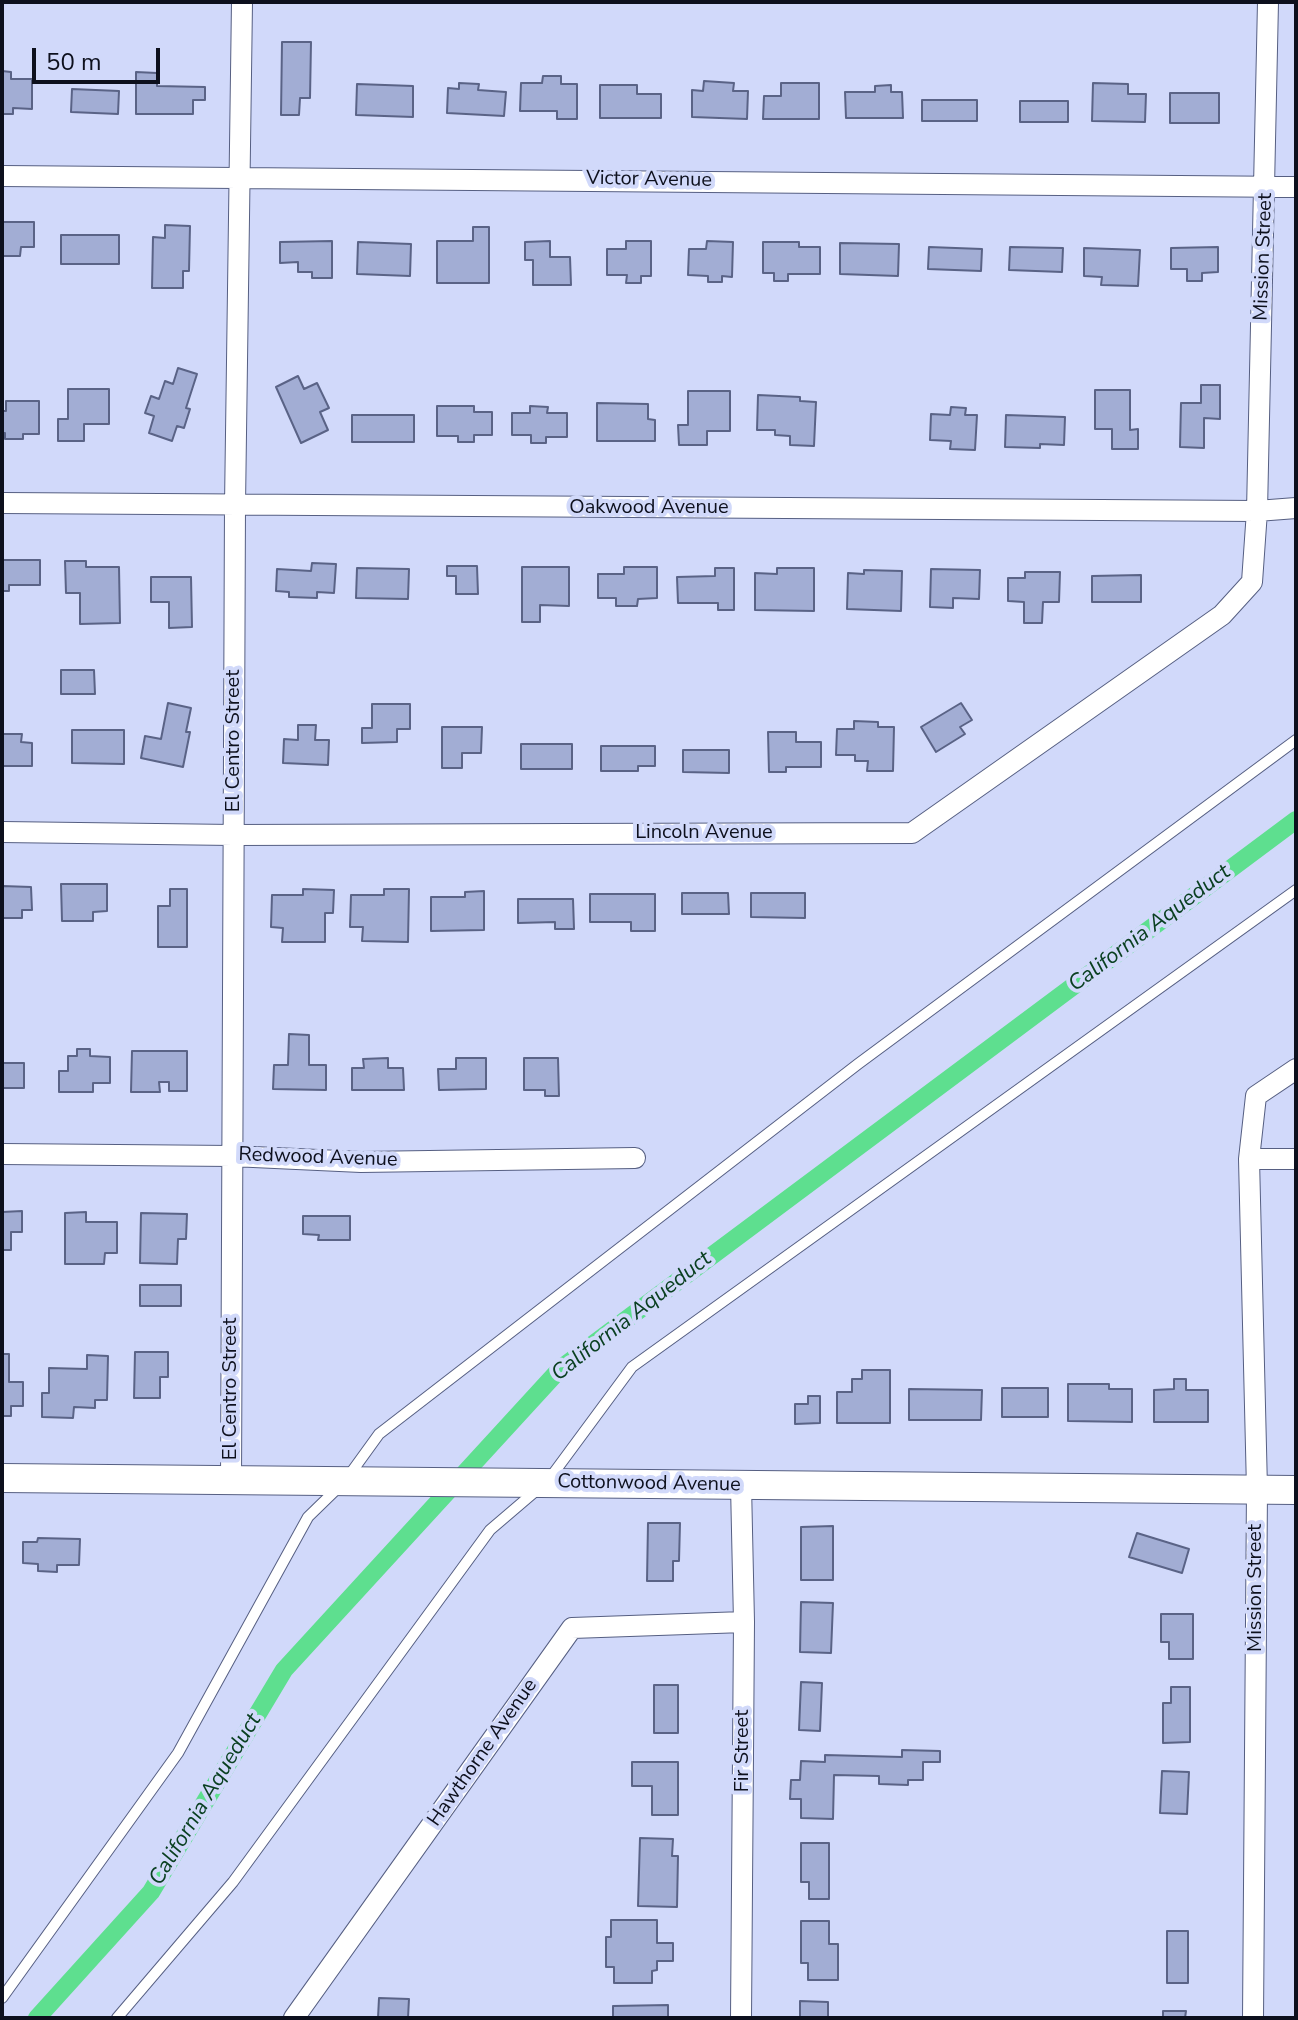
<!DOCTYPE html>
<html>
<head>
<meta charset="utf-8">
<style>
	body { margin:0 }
	#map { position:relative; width:1298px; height:2020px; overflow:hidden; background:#d1d9fa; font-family:"Nunito Sans",sans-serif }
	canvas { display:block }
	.frame { position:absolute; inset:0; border:4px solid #0d101d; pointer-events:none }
	.scale { position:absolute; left:32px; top:48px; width:128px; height:36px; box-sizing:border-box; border:4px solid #0d101d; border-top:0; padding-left:10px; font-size:24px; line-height:28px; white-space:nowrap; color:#0d101d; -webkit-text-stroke:6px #d1d9fa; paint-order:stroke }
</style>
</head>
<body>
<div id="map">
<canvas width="1298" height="2020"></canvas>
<div class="frame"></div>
<div class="scale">50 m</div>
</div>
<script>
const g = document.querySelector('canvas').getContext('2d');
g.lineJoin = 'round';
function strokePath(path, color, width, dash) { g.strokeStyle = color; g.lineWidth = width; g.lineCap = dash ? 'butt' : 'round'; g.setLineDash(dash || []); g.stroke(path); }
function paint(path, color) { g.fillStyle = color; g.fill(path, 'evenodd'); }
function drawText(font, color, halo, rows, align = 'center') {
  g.font = font + ' "Nunito Sans",sans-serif'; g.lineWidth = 8; g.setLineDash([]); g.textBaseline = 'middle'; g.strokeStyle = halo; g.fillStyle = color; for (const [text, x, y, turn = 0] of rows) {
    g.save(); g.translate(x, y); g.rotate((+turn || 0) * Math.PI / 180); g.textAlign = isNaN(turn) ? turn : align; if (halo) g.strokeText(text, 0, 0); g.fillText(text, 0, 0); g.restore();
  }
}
strokePath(new Path2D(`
	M37,2018L151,1892L284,1670L560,1369L1296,820`), '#5edf8f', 18);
const building = new Path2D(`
	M282,42H311L310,98H300L299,115H281Z
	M2,71L11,72V79H32V109L13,108V114H2Z
	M136,72L157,73V86L205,87V100H193V114H136Z
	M543,76H561V84H577V119H557V111H520L521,83H542Z
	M704,81L734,83L733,91H748L747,119L692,117V90L703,91Z
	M459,83L479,84L478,90L506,92L504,116L447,113L448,88L459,89Z
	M781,83H819V119H763L764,96H781Z
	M1093,83L1128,84V94H1146L1145,122L1092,121Z
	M357,84L413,86V117L356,115Z
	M600,85H637V94H661V118H600Z
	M891,85V92H902L903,118H846L845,92H875V86Z
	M72,89L119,91L118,114L71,112Z
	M1170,93H1219V123H1170Z
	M922,100H977V121H922Z
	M1020,101H1068V122H1020Z
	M2,222H34V247H21L20,256H2Z
	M165,225L190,226L189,271H183V288H152L153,237L165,238Z
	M473,227H489V283H437V241H473Z
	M61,235H119V264H61Z
	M332,241V278H312V272H298V262L280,263V242Z
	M550,241V257H570L571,285H533V260H525V242Z
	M626,241H651V276H641V283H626L627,275H607V249H626Z
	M707,241L733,242L732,277L722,276V282H708V276L688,275L689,249H706Z
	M358,242L411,244L410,276L357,274Z
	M763,242H799V247H820V274H788V281H774V273H763Z
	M840,243L899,244L898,276L840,274Z
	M929,247L982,249L981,271L928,269Z
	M1010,247L1063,248L1062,272L1009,270Z
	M1218,247V272L1202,273V281H1187V269H1171V248Z
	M1084,248L1140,250L1138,286L1101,285L1102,277L1084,276Z
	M178,368L197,374L186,408L190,409L184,428L177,426L172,441L149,433L154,416L145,413L151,396L159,399L165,381L173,384Z
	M298,376L304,389L317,383L329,408L320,412L328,430L301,443L276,387Z
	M1201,385H1220V419L1204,418V448L1180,447L1181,403H1201Z
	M68,389H109V424H84V441H58V419H68Z
	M1095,390H1130V430L1138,429V449H1112V429H1095Z
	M688,391H730V431H707V445H679L678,425H688Z
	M758,395L800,397V401L816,402L814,446L790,445V436L775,435V430H757Z
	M6,401H39V434H23V439H5V433H2V411H6Z
	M597,403L648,404V419L655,420V441H597Z
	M437,406H474V412H492V435H474V442H458V436H437Z
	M530,406L548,407L547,413H567V437H546V443H531V435H512V413H530Z
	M951,407L966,408L965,415H977L975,450L950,449L951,441L930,440L931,414L950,415Z
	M352,415H414V442H352Z
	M1006,415L1065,417L1064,445L1040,444V448L1005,447Z
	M2,560H40V585H9V591H2Z
	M65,561H86V567H119L120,623L80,624V593H66Z
	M312,563L336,564L334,593L317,592V598L289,597V592L276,591L277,569L311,571Z
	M447,566H477L478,594H456V576H447Z
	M522,567H569V606L540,605V622H522Z
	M624,567H657V598L638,599L637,606H616V598H598V574H624Z
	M357,568L409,569L408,599L356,598Z
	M715,568H734V610H718V603H678L677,577L715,576Z
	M777,568H814V611L755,610V573L777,574Z
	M931,569L980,570L979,599L953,598V608L930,607Z
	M864,570L902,571L901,611L847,609L848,573L864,574Z
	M1025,572H1060L1059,602H1043L1042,623H1024V602L1008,601V578H1025Z
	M1141,575V602H1092V576Z
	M151,577H191L192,627L169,628V602H151Z
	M61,670H94L95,694H61Z
	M168,703L191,708L186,732H190L183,767L141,758L145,736L161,739Z
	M961,703L972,720L960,727L965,734L936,752L921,727Z
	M372,704H410V729H397V742L362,743V728H372Z
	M854,721L878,722V727H894L893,771H867L868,761H855V755H836L837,729H854Z
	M298,725H316L315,740H329L328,765L283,763L284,739L298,740Z
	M442,727H482L481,753H462V768H442Z
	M72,730H124V764L72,763Z
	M768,732H796V742H821V767H786V772H769Z
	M2,734H22L21,742L32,743V766H2Z
	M521,744H572V769H521Z
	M601,746H655V766H638V771H601Z
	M683,750H729V773L683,772Z
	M61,884H107V911L93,912V921H62Z
	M2,886L31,887L32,910H22V918H2Z
	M170,889H187V947H158V906H170Z
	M303,889L334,890L333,913H325V942H282L283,928L271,927L272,895H303Z
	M384,889H409L408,942L362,941L363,927H350L351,895H384Z
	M484,891V930L431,931V897H465V892Z
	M682,893H728L729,914H682Z
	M751,893H805V918L751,917Z
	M590,894H655V931H631V922H590Z
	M518,899H573L574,929H555V922L518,923Z
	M289,1034L309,1035V1065H326V1090L273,1089L274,1065H288Z
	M77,1049H90V1056L110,1057V1083H93V1092H59V1071H68V1056H77Z
	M132,1051H187V1091H169V1082H159L160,1092H131Z
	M388,1058V1068H403L404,1090H352V1068H364L363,1059Z
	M456,1058H486V1089L439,1090L438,1069H456Z
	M524,1058H558L559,1096H545V1090H524Z
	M2,1063H24V1088H2Z
	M22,1211V1232H11V1250H2V1212Z
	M86,1212V1222H117V1253H105L104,1264H65V1213Z
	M141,1213L187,1214L186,1239H178L177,1264L140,1263Z
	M303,1216H350V1240H318L319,1235L303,1234Z
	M140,1285H181V1306H140Z
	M135,1352H168V1377H160V1398H134Z
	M2,1354H9V1382H23V1406H11V1416H2Z
	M87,1355L108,1356L107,1400H95V1408L74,1407L73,1418L42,1417V1393H49V1368L87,1369Z
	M862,1370H890V1423H837V1392H852V1379H862Z
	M1174,1379H1186V1390H1208V1422H1154V1390L1174,1389Z
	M1068,1384H1109V1389H1132V1422L1068,1421Z
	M1002,1388H1048V1417H1002Z
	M909,1389L982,1390L981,1420H909Z
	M808,1396H820V1423L795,1424V1404H808Z
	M648,1523H680L679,1561H673V1581H647Z
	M833,1526V1580H801V1527Z
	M1137,1533L1189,1549L1182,1573L1129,1557Z
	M38,1538L80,1539L79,1565H57V1572L38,1571V1564L23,1563V1542H37Z
	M801,1602L833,1603L831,1653L800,1652Z
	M1161,1614H1193V1659H1169V1642H1161Z
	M801,1682L822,1683L820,1731L799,1730Z
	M654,1685H678V1733H654Z
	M1171,1687H1190V1742L1163,1743V1703H1171Z
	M902,1750L940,1751V1762H923V1780H908V1785L879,1784V1776L834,1775L833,1819L801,1818V1799H790L791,1780H800L801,1761L825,1762V1755L902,1757Z
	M632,1762H678V1815H652V1786H632Z
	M1162,1771L1189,1772L1187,1814L1160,1813Z
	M640,1838L673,1839L672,1856H678L677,1907L638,1906Z
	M801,1843H829V1899H809V1882H801Z
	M611,1920H657V1943H673V1961H657V1970L652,1971V1983H614V1967H606V1937H611Z
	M801,1921H829V1944H838V1980H808V1963H801Z
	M1167,1931H1188V1983H1167Z
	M379,1998L409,1999L408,2018H378Z
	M800,2001L828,2002V2018H800Z
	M668,2005V2018H613V2006Z
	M1163,2011H1186L1185,2018H1163Z`);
paint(building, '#a2add4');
strokePath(building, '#5a6386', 2);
const lane = new Path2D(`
	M550,1478L632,1367L1296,890
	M2,1998L178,1753L308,1517L345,1481L379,1434L858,1064L1296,740
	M117,2018L233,1882L490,1530L538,1489`);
const street = new Path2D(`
	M2,176L1296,187
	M2,503L1257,511L1296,508
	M2,832L233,835L912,833L1222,615L1252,582L1257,511L1268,2
	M2,1154L232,1156L361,1162L635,1158
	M1249,1159H1296
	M231,1480L235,505L242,2
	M741,1485L744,1622L741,2018
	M294,2018L572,1628L744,1622
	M1253,2018L1257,1489L1249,1159L1256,1096L1296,1069`);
const secondary = new Path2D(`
	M2,1478L1296,1490`);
strokePath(lane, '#565f82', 12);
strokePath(street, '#565f82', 22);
strokePath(secondary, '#565f82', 30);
strokePath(lane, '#fff', 10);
strokePath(street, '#fff', 20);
strokePath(secondary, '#fff', 28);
drawText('20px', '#0d101d', '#d1d9fa', [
	["Victor Avenue",649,180,1],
	["Mission Street",1264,257,-88],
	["Oakwood Avenue",649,508],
	["El Centro Street",234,741,-90],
	["Lincoln Avenue",704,833],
	["Redwood Avenue",318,1158,2],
	["El Centro Street",231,1389,-90],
	["Cottonwood Avenue",649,1484,1],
	["Mission Street",1256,1588,-90],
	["Fir Street",743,1751,-90],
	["Hawthorne Avenue",483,1753,-55]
]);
drawText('italic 22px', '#0a4021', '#d1d9fa', [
	["California Aqueduct",1150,929,-37],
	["California Aqueduct",632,1317,-38],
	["California Aqueduct",206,1800,-59]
]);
</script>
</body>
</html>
